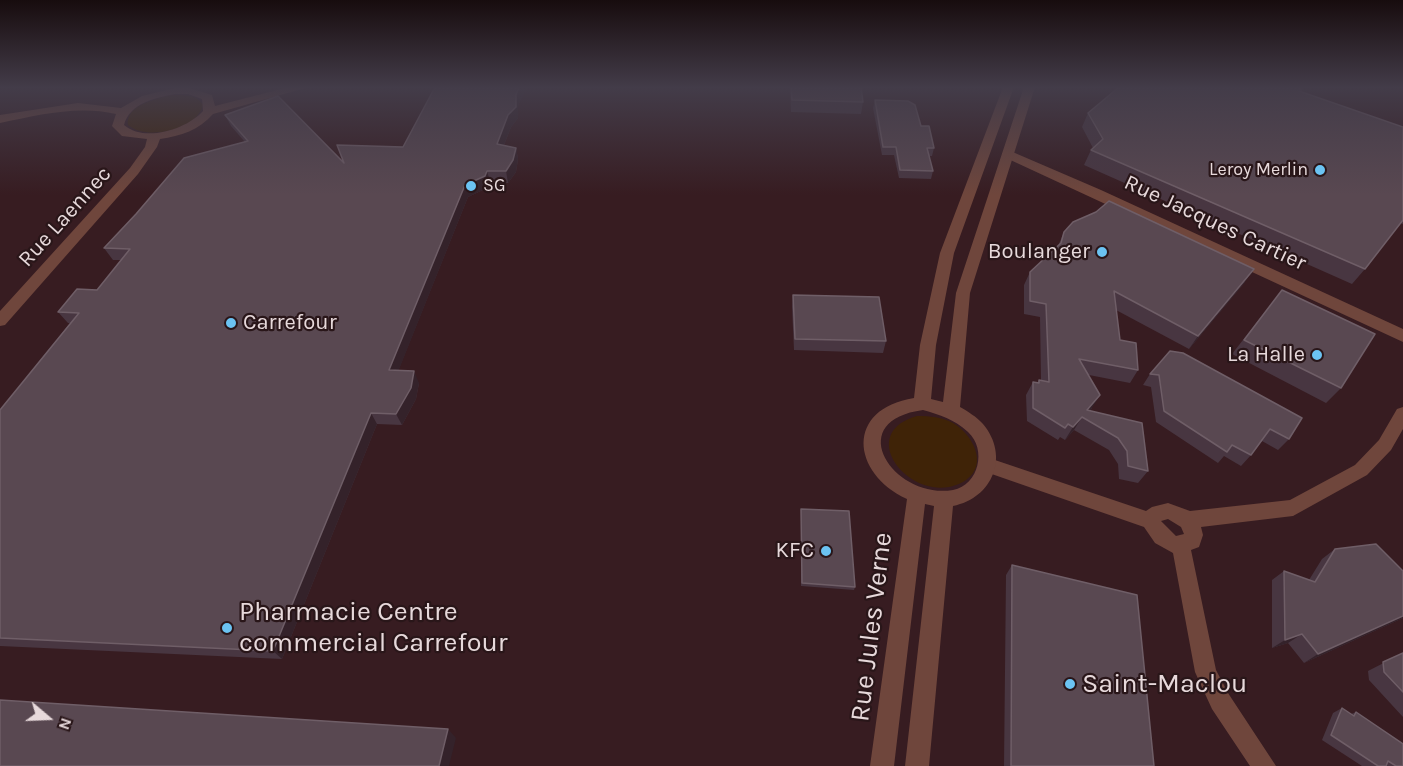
<!DOCTYPE html>
<html>
<head>
<meta charset="utf-8">
<style>
	body { margin:0 }
	#map { position:relative; width:1403px; height:766px; overflow:hidden; background:#291619; font-family:Karla,sans-serif }
	canvas { display:block }
	.north { position:absolute; left:18px; top:688px; width:60px; height:60px; -webkit-text-stroke:4px #291619; paint-order:stroke; rotate:109deg; font-size:16px; font-weight:700; line-height:24px; text-align:center; color:#e7d9db }
	.north::after { content:''; display:block; margin:auto; width:21px; height:27px; background:#e7d9db; clip-path:polygon(50% 0,100% 100%,50% 72%,0 100%) }
</style>
</head>
<body>
<div id="map">
<canvas width="1403" height="766"></canvas>
<div class="north">N</div>
</div>
<script>
const g = document.querySelector('canvas').getContext('2d');
g.lineJoin = 'round';
function paint(path, color) { g.fillStyle = color; g.fill(path, 'evenodd'); }
function strokePath(path, color, width, dash) { g.strokeStyle = color; g.lineWidth = width; g.lineCap = dash ? 'butt' : 'round'; g.setLineDash(dash || []); g.stroke(path); }
function drawText(font, color, halo, rows, align = 'center') {
  g.font = font + ' Karla,sans-serif'; g.lineWidth = 4.5; g.setLineDash([]); g.textBaseline = 'middle'; g.strokeStyle = halo; g.fillStyle = color; for (const [text, x, y, turn = 0] of rows) {
    g.save(); g.translate(x, y); g.rotate((+turn || 0) * Math.PI / 180); g.textAlign = isNaN(turn) ? turn : align; if (halo) g.strokeText(text, 0, 0); g.fillText(text, 0, 0); g.restore();
  }
}
paint(new Path2D(`
	M0,87H1403V766H0Z`), '#371c21');
paint(new Path2D(`
	M171,95C183,95 197,94 203,105C197,130 147,141 128,125C125,105 157,99 171,95Z
	M917,416C930,416 942,417 953,423C972,434 989,464 966,480C918,512 850,435 917,416Z`), '#3f2307');
paint(new Path2D(`
	M1008,150L1101,190L1403,329V342L1004,157L1002,154L1004,151Z
	M1403,407V429L1391,450L1367,475L1293,516L1201,527L1203,535L1199,547L1191,550L1216,670L1228,693L1276,766H1250L1212,709L1195,672L1173,553L1155,543L1144,527L983,471L980,466L983,461L989,458L1146,511L1152,507L1168,503L1190,511L1290,500L1355,465L1379,440L1397,409ZM1168,519L1181,527L1184,534L1176,536L1161,521Z`), '#6f463c');
paint(new Path2D(`
	M289,87H309L213,114C199,130 181,136 160,139L157,147L138,174L5,325L0,326V311L130,168L145,147L147,139L122,136L112,126L116,114C78,105 38,115 0,123V115L78,103L121,108L142,96L175,88H189L212,95L215,106ZM175,94H188L202,99L203,111C187,129 145,143 124,125C130,103 155,98 175,94Z
	M1003,87H1014L954,253L936,345L931,399L943,402L956,293L1024,87H1035L970,293L960,407C967,411 977,417 983,424C1010,456 993,498 953,506L929,766H905L934,506L925,504L894,766H870L907,499C851,473 845,409 914,398L920,345L940,253ZM923,410C940,415 954,419 968,432C987,449 979,485 953,490C894,500 841,421 923,410Z`), '#6f463c');
paint(new Path2D(`
	M435,87H526L518,106V118L511,127L504,145L516,148L518,159L516,172L508,183L490,182L487,188L468,197L398,371L419,383L416,399L402,425L377,424L282,659L0,646V410L70,323H68L58,312L97,290L121,260H113L104,248L136,214L245,142L231,126L225,115L344,163L403,147Z
	M790,87H861L863,102L861,114L791,112Z
	M1119,87H1305L1301,92L1403,127V224L1400,223L1365,269L1352,284L1084,165L1091,150L1093,148L1082,127L1088,113Z
	M875,100L921,126L934,148L932,156H929L933,171L931,179L899,178L894,155H882L873,108Z
	M1064,232L1245,282L1189,349L1116,310L1120,340L1138,370L1130,383L1089,375L1092,408L1090,411L1142,423L1148,471L1138,483L1119,479L1118,464L1109,450L1074,430L1065,440L1060,437L1058,440L1027,421L1026,395L1033,382L1037,383L1039,380H1041L1040,317L1024,314V285L1030,272L1058,246Z
	M1282,290L1341,388L1326,403L1232,354Z
	M793,295L886,341L883,353L794,350L792,307Z
	M1170,351L1289,439L1278,450L1262,441L1251,455L1241,466L1224,456L1218,463L1156,422L1151,387L1143,385L1150,374Z
	M801,509L855,587L854,590L801,586Z
	M1335,549L1403,571V618L1304,663L1288,643L1272,648V580L1284,571L1309,580L1322,559Z
	M1012,565L1154,766H1004L1006,575Z
	M1403,653V717L1369,680L1368,671Z
	M1342,708L1351,714L1356,712L1403,766H1362L1322,740L1333,713Z`), '#483641');
paint(new Path2D(`
	M519,87H526L518,106V118L511,127L500,155L497,144Z
	M516,148L518,159L516,172L508,183L506,171Z
	M487,171L490,182L487,188L468,197L394,382L389,370L465,185Z
	M1254,269L1245,282L1189,349L1198,336Z
	M414,371L419,383L416,399L402,425L396,414Z
	M1100,395L1092,408L1084,418L1087,410Z
	M371,413L377,424L282,659L273,651Z
	M1082,417L1074,430L1065,440L1073,427Z
	M1403,616V618L1304,663L1318,654Z
	M1302,634L1288,643L1272,648L1285,640Z
	M448,729L456,738L449,766H439Z`), '#34222a');
const building = new Path2D(`
	M435,87H519L516,95V107L508,115L497,144L516,148L513,160L506,171H487L485,176L465,185L389,370L414,371L411,388L396,414L371,413L273,651L0,638V410L79,313L58,312L77,289L97,290L130,249L104,248L136,214L184,158L248,141L225,115L278,96L344,163L337,145L403,147Z
	M791,87H861L863,102L792,100Z
	M1119,87H1302L1299,91L1403,127V220L1365,269L1091,150L1103,139L1088,113Z
	M875,100L908,101L915,105L921,126H929L934,148H927L933,171L900,170L896,147H883Z
	M1109,201L1254,269L1198,336L1114,291L1120,340L1136,343L1138,370L1079,359L1100,395L1087,410L1142,423L1148,471L1128,466L1127,451L1118,438L1082,417L1073,427L1068,424L1065,428L1033,408V382L1039,383V380L1049,382L1046,304L1030,301V272L1061,243L1064,232L1073,222L1096,212Z
	M1282,290L1375,334L1341,388L1244,340Z
	M793,295L879,297L886,341L795,339Z
	M1170,351L1183,353L1302,418L1289,439L1270,429L1251,455L1232,445L1227,452L1164,411L1159,375L1150,374Z
	M801,509L849,511L855,587L802,583Z
	M1376,544L1403,571V616L1318,654L1302,634L1285,640L1284,571L1315,582L1335,549Z
	M1012,565L1137,595L1154,766H1011Z
	M1403,653V692L1384,672L1383,662Z
	M0,700L448,729L439,766H0Z
	M1342,708L1354,716L1356,712L1403,744V766H1396L1388,761L1386,766H1378L1331,735Z`);
paint(building, '#594851');
strokePath(building, '#6f5e67', 1.5);
const sky = g.createLinearGradient(0, 0, 0, 195);
sky.addColorStop(0, '#170c0e');
sky.addColorStop(0.45, '#433c49');
sky.addColorStop(1, '#433c4900');
g.fillStyle = sky;
g.fillRect(0, 0, 1403, 195);
for (const [x, y, r, color] of [
	[1320,170,6,"#6bc3f2"],
	[471,186,6,"#6bc3f2"],
	[1102,252,6,"#6bc3f2"],
	[231,323,6,"#6bc3f2"],
	[1317,355,6,"#6bc3f2"],
	[826,551,6,"#6bc3f2"],
	[227,628,6,"#6bc3f2"],
	[1070,684,6,"#6bc3f2"]
]) { const dot = new Path2D(); dot.arc(x, y, r, 0, 2 * Math.PI); g.fillStyle = color; g.fill(dot); strokePath(dot, '#291619', 2); }
drawText('18px', '#e7d9db', '#291619', [
	["Leroy Merlin",1308,170],
	["SG",483,186,"left"]
], 'right');
drawText('22px', '#e7d9db', '#291619', [
	["Rue Laennec",65,217,-48],
	["Rue Jacques Cartier",1215,223,25]
]);
drawText('22px', '#e7d9db', '#291619', [
	["Boulanger",1090,252],
	["Carrefour",243,323,"left"],
	["La Halle",1305,355],
	["KFC",814,551]
], 'right');
drawText('27px', '#e7d9db', '#291619', [
	["Pharmacie Centre",239,612],
	["commercial Carrefour",239,643],
	["Saint-Maclou",1082,684]
], 'left');
drawText('27px', '#e7d9db', '#291619', [
	["Rue Jules Verne",872,627,-83]
]);
</script>
</body>
</html>
